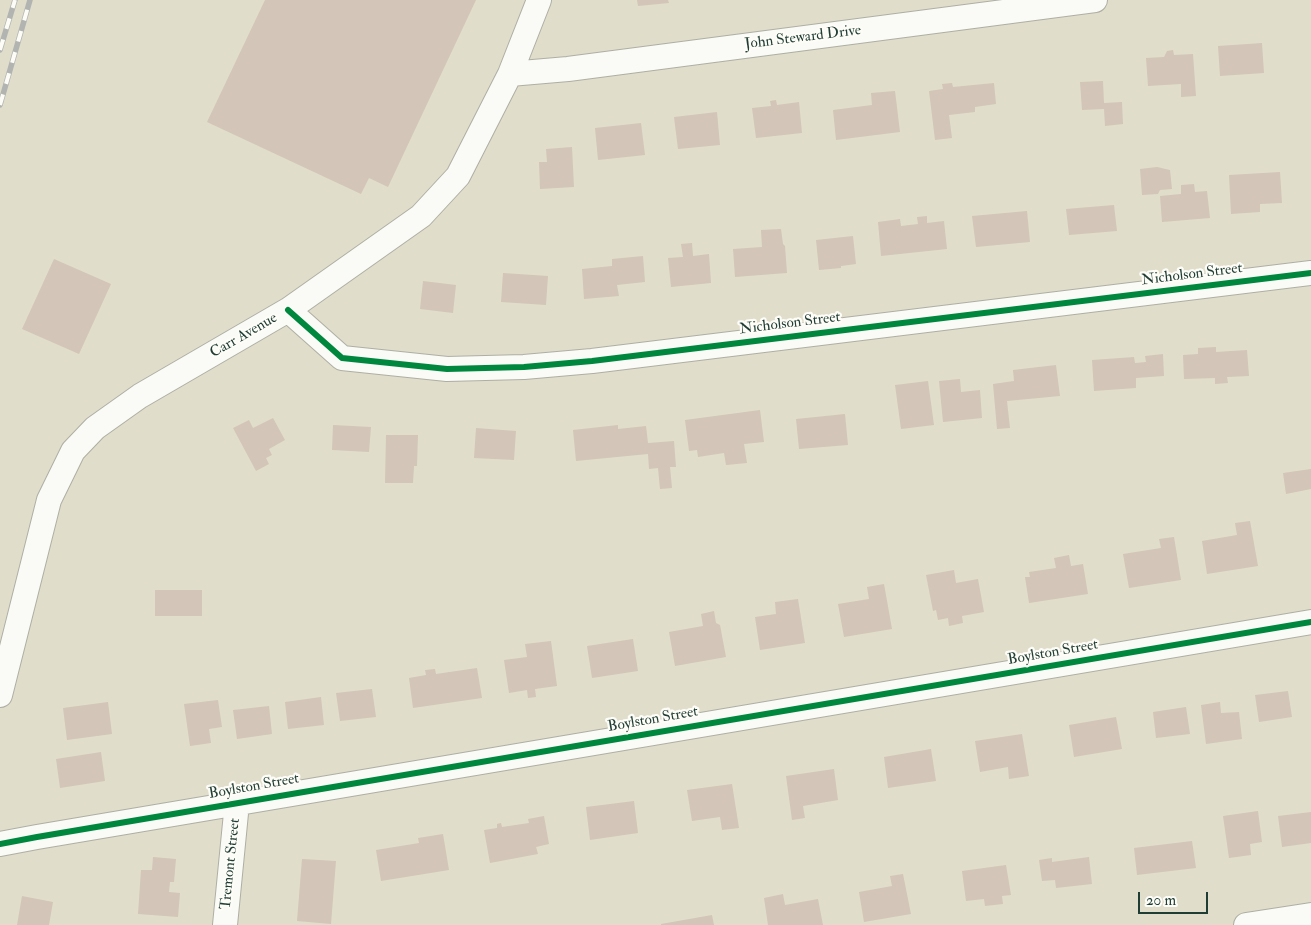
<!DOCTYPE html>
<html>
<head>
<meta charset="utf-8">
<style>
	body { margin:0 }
	#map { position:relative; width:1311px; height:925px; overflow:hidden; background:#e0ddcb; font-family:"IM FELL Double Pica",serif }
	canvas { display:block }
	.scale { position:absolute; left:1138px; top:892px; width:70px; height:22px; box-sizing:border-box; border:2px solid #1f3d34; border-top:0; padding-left:6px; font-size:15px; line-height:18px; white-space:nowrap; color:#1f3d34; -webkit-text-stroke:4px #fdfcf7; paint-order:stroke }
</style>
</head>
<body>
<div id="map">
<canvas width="1311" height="925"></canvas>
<div class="scale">20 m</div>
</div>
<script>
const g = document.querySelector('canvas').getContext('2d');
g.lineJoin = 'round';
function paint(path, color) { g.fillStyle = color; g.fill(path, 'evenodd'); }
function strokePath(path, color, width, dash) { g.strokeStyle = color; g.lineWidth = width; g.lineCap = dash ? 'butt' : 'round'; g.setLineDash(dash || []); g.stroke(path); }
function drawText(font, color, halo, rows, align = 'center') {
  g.font = font + ' "IM FELL Double Pica",serif'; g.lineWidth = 4.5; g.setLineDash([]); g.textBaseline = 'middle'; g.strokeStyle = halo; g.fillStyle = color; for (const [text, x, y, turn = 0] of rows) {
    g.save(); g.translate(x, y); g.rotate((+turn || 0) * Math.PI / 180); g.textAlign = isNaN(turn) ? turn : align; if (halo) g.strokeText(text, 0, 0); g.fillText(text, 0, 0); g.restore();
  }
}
paint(new Path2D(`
	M265,0H476L388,187L369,178L361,194L207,122Z
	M637,0H668L669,3L638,6Z
	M1262,43L1264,73L1220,76L1218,46Z
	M1173,50L1174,55L1193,54L1196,96L1181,97V84L1148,86L1146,58L1164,57L1167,51Z
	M1103,81L1104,103L1122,102L1123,124L1105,126L1104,109L1082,110L1080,82Z
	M952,83L953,87L994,83L996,104L975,107V112L949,115L952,138L935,140L929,91L943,89L942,84Z
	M895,91L900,132L836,140L833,110L872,105L871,93Z
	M776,100L777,105L799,102L802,133L756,138L752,108L771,106L770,101Z
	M717,112L720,145L678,149L674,117Z
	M641,123L645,155L598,160L595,128Z
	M572,147L574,187L540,189L539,162H547L546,149Z
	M1157,167L1170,170L1172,189L1160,190L1158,194L1142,195L1140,169Z
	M1280,172L1282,203L1260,204V212L1231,214L1229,175Z
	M1194,184L1195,192L1207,191L1210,218L1162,222L1160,196L1181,194V185Z
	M1114,205L1117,231L1069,235L1066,209Z
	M1027,211L1030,242L976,247L972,216Z
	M927,216V223L944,221L947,249L881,256L878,222L900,219L901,226L918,224L917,217Z
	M781,229L783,244L785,246L787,273L735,277L733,249L762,247L761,230Z
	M853,236L856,264L841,266V268L819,270L816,240Z
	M692,243L693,256L709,254L711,283L671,287L668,258L683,257L681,244Z
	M643,256L645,282L617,285L619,296L584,299L582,269L612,266V259Z
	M54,259L111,284L79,354L22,329Z
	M503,273L548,276L546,305L501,302Z
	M423,281L456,285L453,313L420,309Z
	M1216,347V352L1247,350L1249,376L1227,377L1228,383L1215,384V378L1184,379L1183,355L1198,354V348Z
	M1163,354L1164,376L1136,378V388L1094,391L1092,360L1134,357L1135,363L1146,362L1145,356Z
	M1056,365L1060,396L1007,401L1010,428L997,429L993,384L1014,381L1013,370Z
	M960,379L961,392L980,390L982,418L943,422L939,381Z
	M928,381L934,425L901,429L895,385Z
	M760,410L764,442L744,444L747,463L726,465L724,453L698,457L697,450L689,451L685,420Z
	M845,414L848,445L799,449L796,419Z
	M273,418L285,440L269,449L272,455L266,458L269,464L256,471L233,428L249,420L253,428Z
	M333,425L371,427L369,452L332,450Z
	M618,425V429L646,426L648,443L674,441L676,467H670L672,488L660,489L658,468L649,469L648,454L576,461L573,430Z
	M476,428L516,431L514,460L474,458Z
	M386,435H418L417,466H414L413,483H385Z
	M1311,469V489L1286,494L1283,473Z
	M1250,521L1258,566L1207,574L1202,541L1237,535L1235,523Z
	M1174,537L1181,580L1129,588L1123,554L1161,548L1159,539Z
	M1069,555L1071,566L1083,564L1088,594L1029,603L1025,577H1030L1029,572L1056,568L1054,558Z
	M954,570L956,583L978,579L984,612L962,616L963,623L949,626L948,618L938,620L936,610L933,611L926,575Z
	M884,584L892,629L844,637L838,604L869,599L867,587Z
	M155,590H202V616H155Z
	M798,599L805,643L760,650L755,617L776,614L775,602Z
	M714,611L716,623L720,625L726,657L675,666L669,632L703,626L701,614Z
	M633,639L638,671L592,678L587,646Z
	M551,641L557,686L535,689L536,697L528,698L527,690L509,693L504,660L527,657L525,644Z
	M477,668L482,698L413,708L409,678L426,675L425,670L435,669L436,674Z
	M372,689L376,717L340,721L336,693Z
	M1288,691L1292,717L1259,722L1255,695Z
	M321,697L324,725L288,729L285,702Z
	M218,700L222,727L209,729L211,743L190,746L184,704Z
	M108,702L112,734L67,740L63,708Z
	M1220,702L1221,713L1239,712L1242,739L1206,744L1201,705Z
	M269,706L272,734L237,739L233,710Z
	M1186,707L1190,734L1156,738L1153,712Z
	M1116,717L1122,749L1074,757L1069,725Z
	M1022,734L1029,776L1009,779L1008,767L980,772L975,741Z
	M931,749L936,781L888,788L884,757Z
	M101,752L105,781L60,788L56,759Z
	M834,769L838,800L803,806L805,818L792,820L786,776Z
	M732,784L739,828L722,830L720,817L692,821L687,790Z
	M634,801L638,833L590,840L586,807Z
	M1258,811L1262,842L1250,844L1251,855L1229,858L1223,816Z
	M1311,812V843L1282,847L1278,816Z
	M544,816L549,844L536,847L538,854L490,863L484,830L497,828V824L501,823L502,827L529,823L528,819Z
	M443,834L449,870L381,881L376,850L419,843L418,838Z
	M1192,841L1196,868L1137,875L1134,848Z
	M153,857L176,859L174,882H170L169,892L180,893L178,917L138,914L141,870H152Z
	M1089,857L1092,884L1056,888L1055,880L1042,881L1039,860L1052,858V862Z
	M302,859L336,861L331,924L297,921Z
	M1006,865L1011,895L1002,896L1003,904L985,906L984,899L966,901L962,871Z
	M903,874L911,914L864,922L859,892L892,886L890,876Z
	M783,894L785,905L818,899L823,925H768L764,898Z
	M22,896L53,902L49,925H17Z
	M712,915L714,925H661V924Z`), '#d3c5b8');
const minor = new Path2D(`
	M510,74L568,69L1095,0
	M288,310L342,358L447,369L524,367L592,361L1311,273
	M0,695L49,500L73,451L95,428L140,396L288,310L421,216L458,176L510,74L539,0
	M0,844L37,837L1311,622
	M225,925L237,803
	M1246,925L1311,915`);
strokePath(minor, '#aeafa3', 26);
strokePath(minor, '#fafaf7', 24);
const rail = new Path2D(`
	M0,50L15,0
	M0,105L30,0`);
strokePath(rail, '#b1b4b1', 5.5);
strokePath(rail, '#fdfcf7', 4, [11]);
strokePath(new Path2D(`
	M288,310L342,358L447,369L524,367L592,361L1311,273
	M0,844L37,837L1311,622`), '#00873e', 6);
drawText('15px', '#1f3d34', '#fdfcf7', [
	["John Steward Drive",803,38,-7],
	["Nicholson Street",1192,275,-7],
	["Nicholson Street",790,324,-7],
	["Carr Avenue",244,336,-30],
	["Boylston Street",1053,653,-10],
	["Boylston Street",653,720,-10],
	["Boylston Street",254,787,-10],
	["Tremont Street",231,864,-84]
]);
</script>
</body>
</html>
